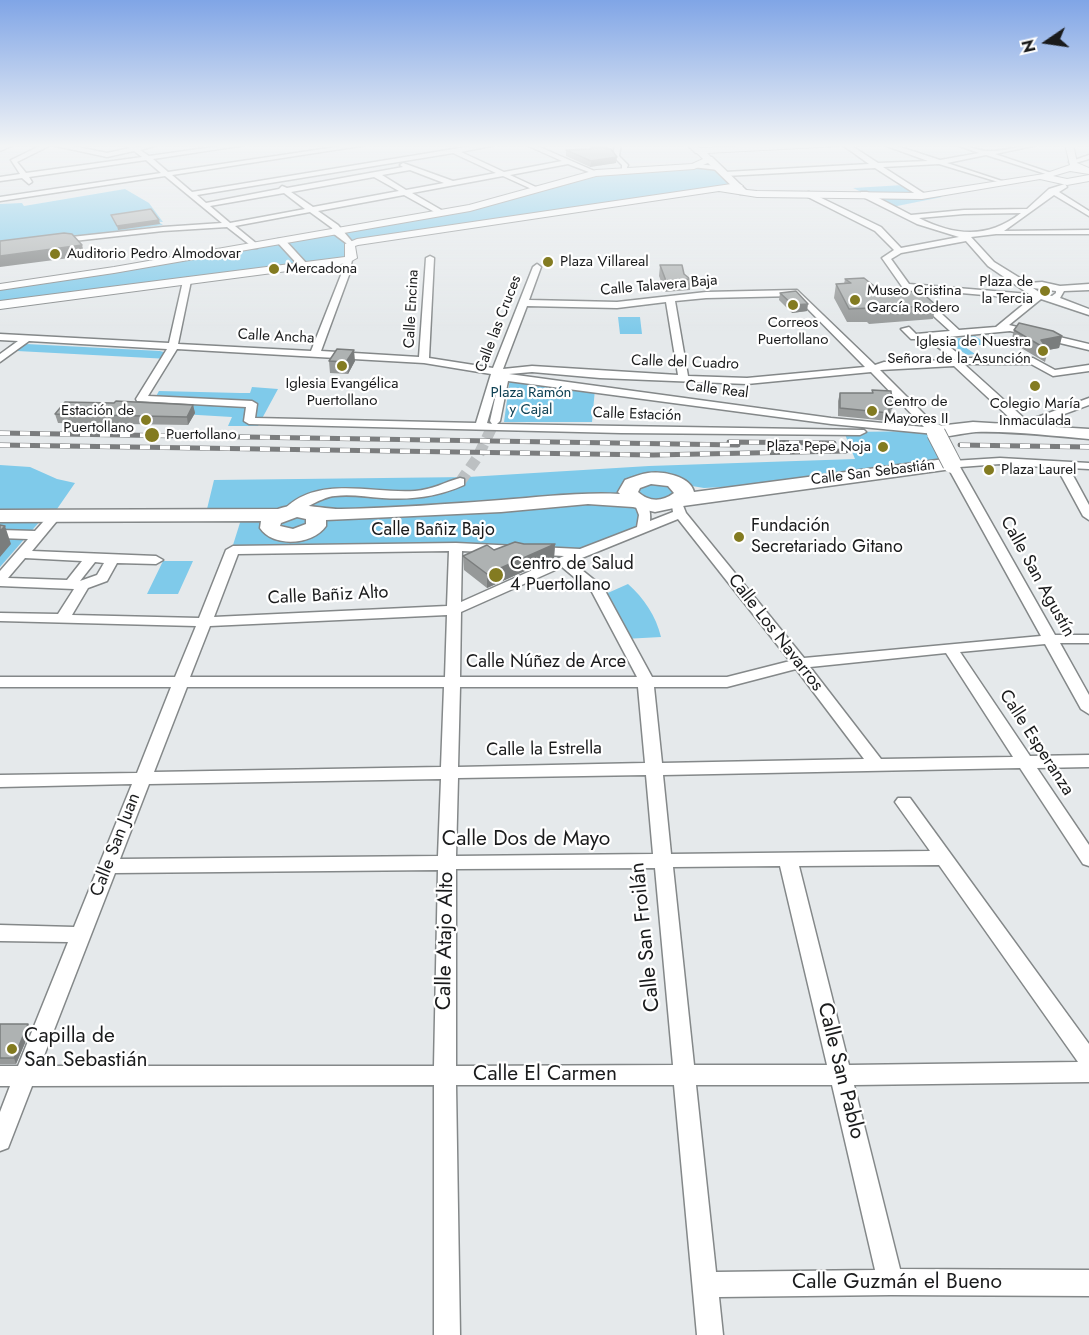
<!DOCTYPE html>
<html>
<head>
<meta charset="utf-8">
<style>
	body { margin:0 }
	#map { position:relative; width:1089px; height:1335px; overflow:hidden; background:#e5e9eb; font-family:Jost,sans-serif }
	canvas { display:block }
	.north { position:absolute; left:1017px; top:12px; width:60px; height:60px; -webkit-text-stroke:4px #fff; paint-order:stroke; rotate:257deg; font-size:16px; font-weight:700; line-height:24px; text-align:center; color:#1a1b1c }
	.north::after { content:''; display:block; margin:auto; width:21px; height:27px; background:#1a1b1c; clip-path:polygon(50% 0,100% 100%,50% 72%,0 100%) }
</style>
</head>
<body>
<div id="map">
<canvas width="1089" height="1335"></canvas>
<div class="north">N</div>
</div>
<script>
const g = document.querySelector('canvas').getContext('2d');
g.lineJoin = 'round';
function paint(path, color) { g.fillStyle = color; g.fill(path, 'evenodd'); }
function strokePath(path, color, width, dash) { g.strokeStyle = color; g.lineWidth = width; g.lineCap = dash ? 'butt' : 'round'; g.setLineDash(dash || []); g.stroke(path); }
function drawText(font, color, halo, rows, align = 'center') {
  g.font = font + ' Jost,sans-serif'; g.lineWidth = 4.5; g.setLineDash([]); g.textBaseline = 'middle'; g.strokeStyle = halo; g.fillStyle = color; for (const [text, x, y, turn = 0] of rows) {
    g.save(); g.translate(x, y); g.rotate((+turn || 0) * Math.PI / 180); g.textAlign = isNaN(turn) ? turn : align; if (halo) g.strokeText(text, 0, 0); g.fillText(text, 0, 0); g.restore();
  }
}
paint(new Path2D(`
	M694,166L719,168L738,186L351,242L352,258L0,305V287L470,208L596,173Z
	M903,185L922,196L938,195L942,197L892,207L853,188Z
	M125,189L149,203L163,222H159L163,225L0,248V204L22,203L24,206Z
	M618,317H640L642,334H620Z
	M975,336L987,344L965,347L975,354L967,355L945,340Z
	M26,344L160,351L171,354L169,359L17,351Z
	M510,378L595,389L592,422H504Z
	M252,387L278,389L258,426H228L232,417L147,412L159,391L240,393H250Z
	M935,431L952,464L793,483L704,488L680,484V500L640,503L643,527L582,553L233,545L244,510L207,509L214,480L468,477L649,466L855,459L844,432Z
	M0,465L30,467L57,479L75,483L57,509H0Z
	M0,520H41L0,567Z
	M163,561H193L178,594H147Z
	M628,584C644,598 656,616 661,637L624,639L601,596Z`), '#7fcaea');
strokePath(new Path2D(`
	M460,482L477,458L495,421`), '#bcc0c2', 11, [11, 6]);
const minor = new Path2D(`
	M44,144H63L107,153L130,148L122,144H132L136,147L162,144L140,150L149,156L234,144H252L153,159L168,172L356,144H373L172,175L192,192L484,144H500L461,152L504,172L562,161L524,144H533L599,173L594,174L568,164L510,175L538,188L536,191L503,176L412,193L443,211L440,215L404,195L318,211L338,225L354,244L350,246L334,234L332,228L310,212L235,226L257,244V248H254L227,227L163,231L56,243L52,241L53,239L163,227L222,223L165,176L0,201V197L161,173L146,160L29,177L32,182L29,184L22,178L0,181V177L20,174L11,160ZM51,145L107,157L134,151L142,157L26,173L17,162ZM453,153L496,173L453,181L403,163L400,165L403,167L287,188L282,186L279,189L206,203L197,195ZM410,170L444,183L406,190L382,175ZM374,177L399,191L313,207L291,192ZM284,193L305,209L230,223L210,206Z
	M615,144H621L619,156L628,165L626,170H622V165L613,156Z
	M841,144H849L878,163L928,161L881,144H891L940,160L979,153L954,144C966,144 976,151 988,151C1006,152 1024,144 1042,144L995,154L1054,174L1049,175L986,155L947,163L1005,182V184L939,164L883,167L925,194L922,198L875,168L725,176L722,174L725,172L869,164Z
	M1089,155V159L1072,164L1069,162Z
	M694,164L719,166L722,168L719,170L692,167Z
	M1065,184L1067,187L1059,192L1089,211V216L1054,195L1004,231L1089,230V234H996L971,237L994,262L1028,283L1042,282L1060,286L1089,284V290L1064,291L1060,298L1089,309V315L1041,299L1009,325L1089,344V350L1010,331L938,338L964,358H1033L1055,370L1089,365V371L1053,376L1031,364H964L1025,419L1035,418L1089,398V405L1037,424L989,429V425L1013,421L954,366L880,370L941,431L935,434L831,424L508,381L500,421L497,424L864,430L866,432L860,435L621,433L249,424L244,421L246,407L137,401L136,399L167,349L29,341L0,362V354L18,341L0,340V334L169,343L183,281L187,278L191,281L178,344L311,351L341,275L344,260L348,258L352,260L349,275L321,351L419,357L426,258L430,256L434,258L429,358L493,368L533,267L537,264L541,267L529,300L617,302L706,292L797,290L875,365L884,362L955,360L927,339H911L901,329L909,327L916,334L950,331L903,288L882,258L894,250L875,231L802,194L809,192L881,227L901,248L959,237L917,224L861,196V192H867L911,215L964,210L1027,209L1049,189ZM1021,213C988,239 955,236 919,218L964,214ZM966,241L988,266L1029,294L909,284L891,259L901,253ZM1033,288L1056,291V293L1052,296L1042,294ZM915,289L1030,299L996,327L959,330ZM795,296L865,367L747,378L688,376L675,301L706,298ZM666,302L678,375L532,366L503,369L527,306L617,308ZM177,349L424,363L491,374L476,423L255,418L257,404L252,401L148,396ZM532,372L600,378L747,384L871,372L924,427L831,418L509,374ZM498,385L490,421L492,424L487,423Z
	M278,239H284L307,264V268H301L278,243Z
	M1000,458L1089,463V469L1069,468L1089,505V520L1083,516L1057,468L1000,464L960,467L1055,635H1089V643H1060L1089,695V714L1081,709L1045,644L960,652L1030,756L1089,755V767L1037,768L1089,845V866L1083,864L1020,768L663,775L671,854L930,851L895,802L898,798H910L1089,1044V1082L854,1085L900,1269L1089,1270V1296L891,1295L719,1297L723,1335H697L674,1085H456L460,1335H434V1085L32,1086L8,1148L0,1151V1112L10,1086H0V1066H18L68,942L0,941V925L74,927L132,784L0,787V775L137,773L171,687H0V677H175L196,626L0,621V613L58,614L74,589L0,586V571L28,539L0,538V530L35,531L51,513L55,512L61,516L32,551L156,556L163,560L156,564L117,563L107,581L88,588L72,615L199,618L226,550L233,546L456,543L580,549L637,527L639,515L634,502L636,499L640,498C649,501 651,513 650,521L673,512L672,506L678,502L682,503L686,513L804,658L1041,636L946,464L952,461ZM678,519L790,661L727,677H652L603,587L572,562ZM449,551L447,606L214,617L238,554ZM462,551L564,556L461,602ZM25,558L82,561L67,580L8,578ZM95,562L104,563L97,575L80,581ZM562,567L592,592L637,677H460L461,612ZM447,615L445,677H190L210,626ZM946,653L1013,757L881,759L810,667ZM796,669L864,759L662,763L654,687H727ZM187,687H444L441,767L154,772ZM460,687H638L645,763L458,767ZM646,775L653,854L456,856L458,778ZM441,779L438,856L120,859L149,784ZM939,865L1078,1062L849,1065L799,866ZM780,866L827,1065H694L673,867ZM655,868L673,1065L456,1066V869ZM438,870L434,1066H40L115,873ZM696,1085H832L875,1270L716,1272Z
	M460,478L464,479V485C437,497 412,500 382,498C366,497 351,494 335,496C319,497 294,517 284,515L282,512C315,474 372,494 415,491C432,490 445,482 460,478Z`);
const tertiary = new Path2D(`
	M5,144H16L0,151V146Z
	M686,144H695L703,151L696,153Z
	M706,157H712L746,190V194H740L706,161Z`);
const secondary = new Path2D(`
	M786,144H843L839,146L707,153L713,159L712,161L694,169L596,176L470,211L114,273L0,290V284L114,267L469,205L596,170L692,164L703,159L695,151L699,148Z
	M1065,144H1073L1077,163L1089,168V174L1070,171L1053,176L1067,179L1089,175V181L1067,185L1040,179L922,199L757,197L719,191L358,245L355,246L357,258L348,263L0,309V301L345,257V244L357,239L738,183L743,186L737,189L757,191L922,193L1044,174L1070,165Z`);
const trunk = new Path2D(`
	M973,422L1089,429V439C1051,436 1014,431 976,432C963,433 939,439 930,437L926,431L929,427Z
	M952,458L959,460L961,464L959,468L683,506L655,512L633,507L588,504L501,512L326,520V526C313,545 273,548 260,528L261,521L0,522V510L278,509C298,501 320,509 341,509C394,508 448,504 501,500C541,497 580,492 620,494L618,492L625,480C633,477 641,474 648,473C663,471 690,476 694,492ZM651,484L668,486L674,493C662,502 649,502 638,492L640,488ZM297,517L306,519V524L293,529L280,526L281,523Z`);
strokePath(minor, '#848889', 3);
strokePath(tertiary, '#848889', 3);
strokePath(secondary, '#848889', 2);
strokePath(trunk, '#848889', 3);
paint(minor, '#fff');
paint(tertiary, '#fff');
paint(secondary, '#fff');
paint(trunk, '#fff');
const rail = new Path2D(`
	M0,433L738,445
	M729,442L834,443
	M0,445L653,455L846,451
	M960,445L1089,447`);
strokePath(rail, '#7b7d7e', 5);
strokePath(rail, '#fff', 4, [10]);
const trunkBridge = new Path2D(`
	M936,433L952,464`);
strokePath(trunkBridge, '#848889', 20, []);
strokePath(trunkBridge, '#fff', 18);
paint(new Path2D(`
	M608,149L616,163L590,167L566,156V150Z
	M660,265L684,274L690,279V290L665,292L659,276Z
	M845,279L883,293L936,305L933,319L869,324L867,322H847L834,298L836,284H844Z
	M780,293L807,311L792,313L779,300Z
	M1014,330L1062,336L1059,348L1048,350L1045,362L1011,342Z
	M329,361H355L348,374L330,373Z
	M872,390L892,408L890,416H889L888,421L838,416V401L840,393H872Z
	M193,405L195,413L188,425L58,423L55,414Z
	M524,544H555L554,558L487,588L464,570L463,556Z
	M0,1024H28L31,1029L16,1064H0Z`), '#969999');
paint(new Path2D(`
	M617,157L616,163L590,167L591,161Z
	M159,220L160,224L118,230L117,226Z
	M82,245L85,256L0,267V256Z
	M808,304L807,311L792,313L793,305Z
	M1062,336L1059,348L1048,350L1041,340Z
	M354,350L355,361L348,374L346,362Z
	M193,405L195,413L188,425L187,417Z
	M5,526L11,544L0,557V531Z
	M555,544L554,558L487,588V574Z
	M28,1024L31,1029L16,1064L14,1058Z`), '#7a7d7d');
const building = new Path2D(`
	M593,144H608L607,149H611L617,157L591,161L566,150L591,149Z
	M151,209L159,220L117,226L111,215Z
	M64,233L72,234L82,245L0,256V241Z
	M660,265H682L684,274L690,279L666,281Z
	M864,278L883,293L920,291L936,305L872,310L870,308L849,309L836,284L851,283L845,279Z
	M796,291L808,304L793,305L780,293Z
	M1019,323L1053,331L1062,336L1041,340L1048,350L1014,330Z
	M337,349L354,350L346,362L329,361Z
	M872,390L891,391L892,408H889V413L840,408V393H873Z
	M116,401L193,405L187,417L55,414L65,402L114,403Z
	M0,525L5,526L0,531Z
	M515,542L524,544H555L487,574L463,556L487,545L494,550Z
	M0,1024H28L14,1058H0Z`);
paint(building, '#aeb2b2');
strokePath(building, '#7a7d7d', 1.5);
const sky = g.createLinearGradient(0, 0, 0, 331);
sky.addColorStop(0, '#80a5e6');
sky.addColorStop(0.44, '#f3f5f6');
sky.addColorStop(1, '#f3f5f600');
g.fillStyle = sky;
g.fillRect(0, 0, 1089, 331);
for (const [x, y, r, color] of [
	[55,254,6,"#837b21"],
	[548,262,6,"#837b21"],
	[274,269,6,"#837b21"],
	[1045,291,6,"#837b21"],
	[855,300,6,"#837b21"],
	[793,305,6,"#837b21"],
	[1043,351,6,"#837b21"],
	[342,366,6,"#837b21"],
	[1035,386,6,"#837b21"],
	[872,411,6,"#837b21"],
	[146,420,6,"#837b21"],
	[152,435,8,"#837b21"],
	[883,447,6,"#837b21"],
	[989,470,6,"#837b21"],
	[739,537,6,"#837b21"],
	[496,575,8,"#837b21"],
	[12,1049,6,"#837b21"]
]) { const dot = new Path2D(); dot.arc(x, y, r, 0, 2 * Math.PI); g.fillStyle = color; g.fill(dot); strokePath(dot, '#fff', 2); }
drawText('15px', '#1a1b1c', '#fff', [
	["Auditorio Pedro Almodovar",67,254],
	["Plaza Villareal",560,262],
	["Mercadona",286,269],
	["Plaza de",1033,282,"right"],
	["la Tercia",1033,299,"right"],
	["Museo Cristina",867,291],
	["García Rodero",867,308],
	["Correos",793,323,"center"],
	["Puertollano",793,340,"center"],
	["Iglesia de Nuestra",1031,342,"right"],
	["Señora de la Asunción",1031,359,"right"],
	["Iglesia Evangélica",342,384,"center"],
	["Puertollano",342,401,"center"],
	["Centro de",884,402],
	["Mayores II",884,419],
	["Colegio María",1035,404,"center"],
	["Inmaculada",1035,421,"center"],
	["Estación de",134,411,"right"],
	["Puertollano",134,428,"right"],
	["Puertollano",166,435],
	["Plaza Pepe Noja",871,447,"right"],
	["Plaza Laurel",1001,470]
], 'left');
drawText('15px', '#1a1b1c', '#fff', [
	["Calle Talavera Baja",659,286,-5],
	["Calle Encina",412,309,-87],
	["Calle las Cruces",499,324,-69],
	["Calle Ancha",276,337,3],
	["Calle del Cuadro",685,363,2],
	["Calle Real",717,390,7],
	["Calle Estación",637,415,2],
	["Calle San Sebastián",873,473,-7]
]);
drawText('15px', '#0e4154', '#fff', [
	["Plaza Ramón",531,393],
	["y Cajal",531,410]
]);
drawText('18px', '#1a1b1c', '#fff', [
	["Fundación",751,527],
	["Secretariado Gitano",751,548],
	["Centro de Salud",510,565],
	["4 Puertollano",510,586]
], 'left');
drawText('18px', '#1a1b1c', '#fff', [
	["Calle Bañiz Bajo",433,531],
	["Calle San Agustín",1037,577,61],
	["Calle Bañiz Alto",328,596,-3],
	["Calle Los Navarros",775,633,52],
	["Calle Núñez de Arce",546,663],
	["Calle Esperanza",1036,743,57],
	["Calle la Estrella",544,750,-1],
	["Calle San Juan",116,845,-69]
]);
drawText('21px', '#1a1b1c', '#fff', [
	["Calle Dos de Mayo",526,840],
	["Calle San Froilán",646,937,-96],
	["Calle Atajo Alto",446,941,-89],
	["Calle San Pablo",840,1071,76],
	["Calle El Carmen",545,1075],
	["Calle Guzmán el Bueno",897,1283]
]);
drawText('21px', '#1a1b1c', '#fff', [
	["Capilla de",24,1037],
	["San Sebastián",24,1061]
], 'left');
</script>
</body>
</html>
